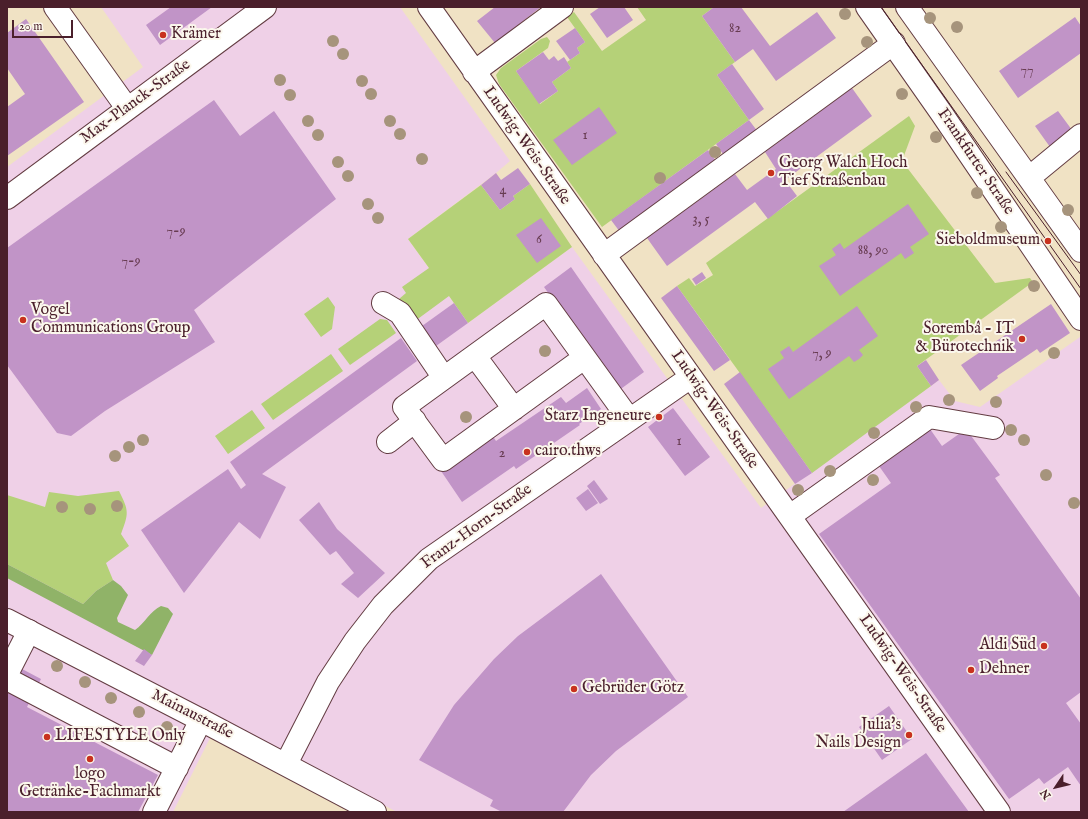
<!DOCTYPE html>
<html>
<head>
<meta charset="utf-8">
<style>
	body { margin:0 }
	#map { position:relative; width:1088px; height:819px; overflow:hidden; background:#f0e2c4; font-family:"IM FELL English",serif }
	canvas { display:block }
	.frame { position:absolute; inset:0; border:8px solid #4a1f2b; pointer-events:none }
	.north { position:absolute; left:1036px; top:767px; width:40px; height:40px; -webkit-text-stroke:3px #fbf7ec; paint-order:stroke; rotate:235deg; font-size:11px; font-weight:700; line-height:16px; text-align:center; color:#4a1f2b }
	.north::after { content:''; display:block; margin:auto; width:14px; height:18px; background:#4a1f2b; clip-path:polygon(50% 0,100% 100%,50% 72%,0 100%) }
	.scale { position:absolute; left:12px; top:20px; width:61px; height:18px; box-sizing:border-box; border:2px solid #4a1f2b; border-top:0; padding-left:5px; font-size:12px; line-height:14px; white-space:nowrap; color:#4a1f2b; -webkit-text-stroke:3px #fbf7ec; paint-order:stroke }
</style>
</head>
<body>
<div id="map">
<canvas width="1088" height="819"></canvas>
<div class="frame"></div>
<div class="north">N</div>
<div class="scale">20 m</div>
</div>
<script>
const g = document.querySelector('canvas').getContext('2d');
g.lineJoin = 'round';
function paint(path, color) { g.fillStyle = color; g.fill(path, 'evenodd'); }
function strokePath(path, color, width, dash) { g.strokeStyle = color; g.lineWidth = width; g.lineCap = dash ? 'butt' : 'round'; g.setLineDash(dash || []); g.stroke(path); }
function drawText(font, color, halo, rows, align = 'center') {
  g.font = font + ' "IM FELL English",serif'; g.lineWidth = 4; g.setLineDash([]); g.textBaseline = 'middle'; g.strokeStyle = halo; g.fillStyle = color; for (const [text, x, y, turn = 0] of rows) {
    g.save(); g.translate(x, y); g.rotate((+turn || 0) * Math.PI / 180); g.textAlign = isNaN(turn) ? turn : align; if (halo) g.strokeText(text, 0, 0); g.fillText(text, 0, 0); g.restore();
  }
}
paint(new Path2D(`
	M101,7H400L510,161L496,173L408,239L454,303L468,323L572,247L761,508L939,380L955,401L980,407L1080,337L1081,812H397L219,720L173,812H7V167L143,67Z`), '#efd0e7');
paint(new Path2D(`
	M637,7H714L702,16L735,62L717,75L749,120L602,227L499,84L496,75L501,68L541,39L547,37L550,41L548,48L516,71L540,104L558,91L552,82L571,68L567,62L580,53L577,48L585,42L567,17L574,12L602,51L646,20Z
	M909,116L915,126L902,161L995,283L1030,278L1033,282L917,366L931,386L812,473L677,286L689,278L695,286L713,275L706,263Z
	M530,184L572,247L468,323L449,296L415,321L399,299L406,293L402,287L429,268L408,239L481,185L500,210L515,199L513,196Z
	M328,297L335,307L332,329L321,337L304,314Z
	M380,319L387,320L396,333L350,365L338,349Z
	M331,354L343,371L273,420L261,404Z
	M252,410L265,428L228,454L215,436Z
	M119,491C129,511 129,513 121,534L129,546L106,563L113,580L96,591L83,604L7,564V495L45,507L49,492L78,496Z`), '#b5d178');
paint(new Path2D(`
	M7,564L83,604L96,591L113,580L121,586L128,595L117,618L118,622L135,630C145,623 150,611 161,606L168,608L173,614L152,655L7,578Z`), '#90b368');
paint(new Path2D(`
	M171,7H212L160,45L146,25Z
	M495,7H541L495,43L477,21Z
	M600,7H624L633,20L607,38L590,14Z
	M714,7H741L770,46L817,12L836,38L776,81L753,49L735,62L702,16Z
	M1075,17L1081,26V53L1018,98L999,71Z
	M26,19L84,102L7,156V107L25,94L7,68V33Z
	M575,28L585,42L577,48L580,53L570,60L556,41Z
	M543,52L549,60L554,56L558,61L564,57L571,68L552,82L558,91L539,104L516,71Z
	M732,64L764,109L749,120L717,75Z
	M852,88L872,116L785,180L797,196L768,219L755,202L667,266L647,238L735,174L747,190L776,169L765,152Z
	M214,100L240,136L274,111L336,199L194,310L215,342L105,411L71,436L57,433L7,365V248Z
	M599,107L617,133L572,165L553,140Z
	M1058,111L1072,130L1050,147L1035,126Z
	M749,120L758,132L725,157L716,144Z
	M708,150L717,162L620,232L611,220Z
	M518,168L530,184L513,196L515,199L500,210L481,185L496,173L501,180Z
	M908,204L929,234L910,247L914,253L905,259L901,253L840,296L819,266L836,255L832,249L840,243L844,249Z
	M541,218L561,246L537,263L516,235Z
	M571,267L644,372L618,391L544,287Z
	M702,272L706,278L696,285L692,279Z
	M677,286L730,360L714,371L661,298Z
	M454,303L468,323L436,346L422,326Z
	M1051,304L1070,333L1040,353L1037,349L997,376L998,378L980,391L961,365Z
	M857,306L878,336L859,350L863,355L859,359L854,362L849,356L789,399L768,369L784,358L780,352L789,346L793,352Z
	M401,338L417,361L262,474L286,487L260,539L239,522L184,593L141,530L228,469L241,489L246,485L230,462Z
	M926,360L939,380L931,386L917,366Z
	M740,372L812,473L795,484L724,384Z
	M587,388L601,409L579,424L580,425L516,469L514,466L462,502L441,471L492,435L496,441L561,397L566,403Z
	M673,408L710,457L685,476L648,427Z
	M930,429L942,446L966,429L1000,475L995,478L1081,599V692L1066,703L1081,724V786L1068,767L1044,784L1039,778L1009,799L819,534L891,483L879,466Z
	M594,480L608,499L600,504L587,486Z
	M588,489L598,503L586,511L576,498Z
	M319,502L337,529L385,573L358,598L341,584L354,573L336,551L330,555L299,520Z
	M601,574L688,697L616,751L591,775L563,812H502L490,806L493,800L419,760L454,705L494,659L518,636Z
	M144,649L152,655L144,666L135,661Z
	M7,661L41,679L27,707L158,775L138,812H7Z
	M889,706L912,739L882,760L859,727Z
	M926,753L969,812H843Z`), '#c194c7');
const minor = new Path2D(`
	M55,7L127,108
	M429,7L999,812
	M867,7L942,114L1081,319
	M907,7L1081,251
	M474,72L562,7
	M1030,177L1081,135
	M7,198L265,7
	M604,255L894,43
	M383,303L400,313L444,378
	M475,356L514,409
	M584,358L443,460L404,407L546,304L629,419
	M388,442L415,421
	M790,516L929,417L993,428
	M7,674L29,631
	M7,679L177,768
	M286,764L328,682L355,641L383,605L429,559L691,377
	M154,812L201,720`);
const major = new Path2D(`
	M7,620L201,720L375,812`);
strokePath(minor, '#633c42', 24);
strokePath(major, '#633c42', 24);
strokePath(minor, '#fff', 22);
strokePath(major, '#fff', 22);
strokePath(new Path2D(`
	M881,7L1081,289
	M1006,172L1081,275`), '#4a1f2b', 1);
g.fillStyle = '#a6947c';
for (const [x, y] of [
	[845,14],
	[930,18],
	[957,27],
	[333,41],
	[867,42],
	[343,54],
	[280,80],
	[362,81],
	[371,94],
	[902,94],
	[290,95],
	[308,121],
	[390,121],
	[400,134],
	[318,135],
	[936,137],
	[715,152],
	[422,159],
	[338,162],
	[348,176],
	[660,178],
	[977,193],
	[368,204],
	[1068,210],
	[378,218],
	[1001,227],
	[1034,286],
	[545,351],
	[1054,353],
	[949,400],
	[996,402],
	[916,407],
	[466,417],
	[1011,430],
	[874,433],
	[143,440],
	[1024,440],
	[129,447],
	[115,456],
	[830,471],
	[1046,475],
	[873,480],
	[798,490],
	[1074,503],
	[117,506],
	[62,507],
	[90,509],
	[57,666],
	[85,682],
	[111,698],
	[139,712],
	[167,727]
]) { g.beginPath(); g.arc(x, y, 6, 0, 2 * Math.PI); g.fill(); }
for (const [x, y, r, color] of [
	[163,35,4,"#c8321e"],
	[771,173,4,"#c8321e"],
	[1048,241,4,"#c8321e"],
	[23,320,4,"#c8321e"],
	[1022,339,4,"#c8321e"],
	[659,417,4,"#c8321e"],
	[527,452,4,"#c8321e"],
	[1044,646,4,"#c8321e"],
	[971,670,4,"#c8321e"],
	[574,689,4,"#c8321e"],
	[909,735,4,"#c8321e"],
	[47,737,4,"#c8321e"],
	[90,759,4,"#c8321e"]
]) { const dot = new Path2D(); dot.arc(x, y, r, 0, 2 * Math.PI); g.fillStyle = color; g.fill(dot); strokePath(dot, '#fbf7ec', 1.5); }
drawText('14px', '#683c52', null, [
	["82",735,29],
	["77",1027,71],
	["1",585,136],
	["4",503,191],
	["3, 5",701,220],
	["7-9",176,232],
	["6",539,240],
	["88, 90",873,251],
	["7-9",131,262],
	["7, 9",822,354],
	["1",679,442],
	["2",502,454]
]);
drawText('16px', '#4a1f2b', '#fbf7ec', [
	["Krämer",171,35],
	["Georg Walch Hoch",779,164],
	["Tief Straßenbau",779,182],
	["Sieboldmuseum",1040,241,"right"],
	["Vogel",31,311],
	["Communications Group",31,329],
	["Sorembâ - IT",1014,330,"right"],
	["& Bürotechnik",1014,348,"right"],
	["Starz Ingeneure",651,417,"right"],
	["cairo.thws",535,452],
	["Aldi Süd",1036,646,"right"],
	["Dehner",979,670],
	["Gebrüder Götz",582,689],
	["Julia's",901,726,"right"],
	["Nails Design",901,744,"right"],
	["LIFESTYLE Only",55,737],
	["logo",90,775,"center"],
	["Getränke-Fachmarkt",90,793,"center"]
], 'left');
drawText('16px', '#4a1f2b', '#fbf7ec', [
	["Max-Planck-Straße",136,102,-36],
	["Ludwig-Weis-Straße",526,146,55],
	["Frankfurter Straße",975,162,56],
	["Ludwig-Weis-Straße",714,410,55],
	["Franz-Horn-Straße",477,527,-36],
	["Ludwig-Weis-Straße",902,674,55],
	["Mainaustraße",192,715,27]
]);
</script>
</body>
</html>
